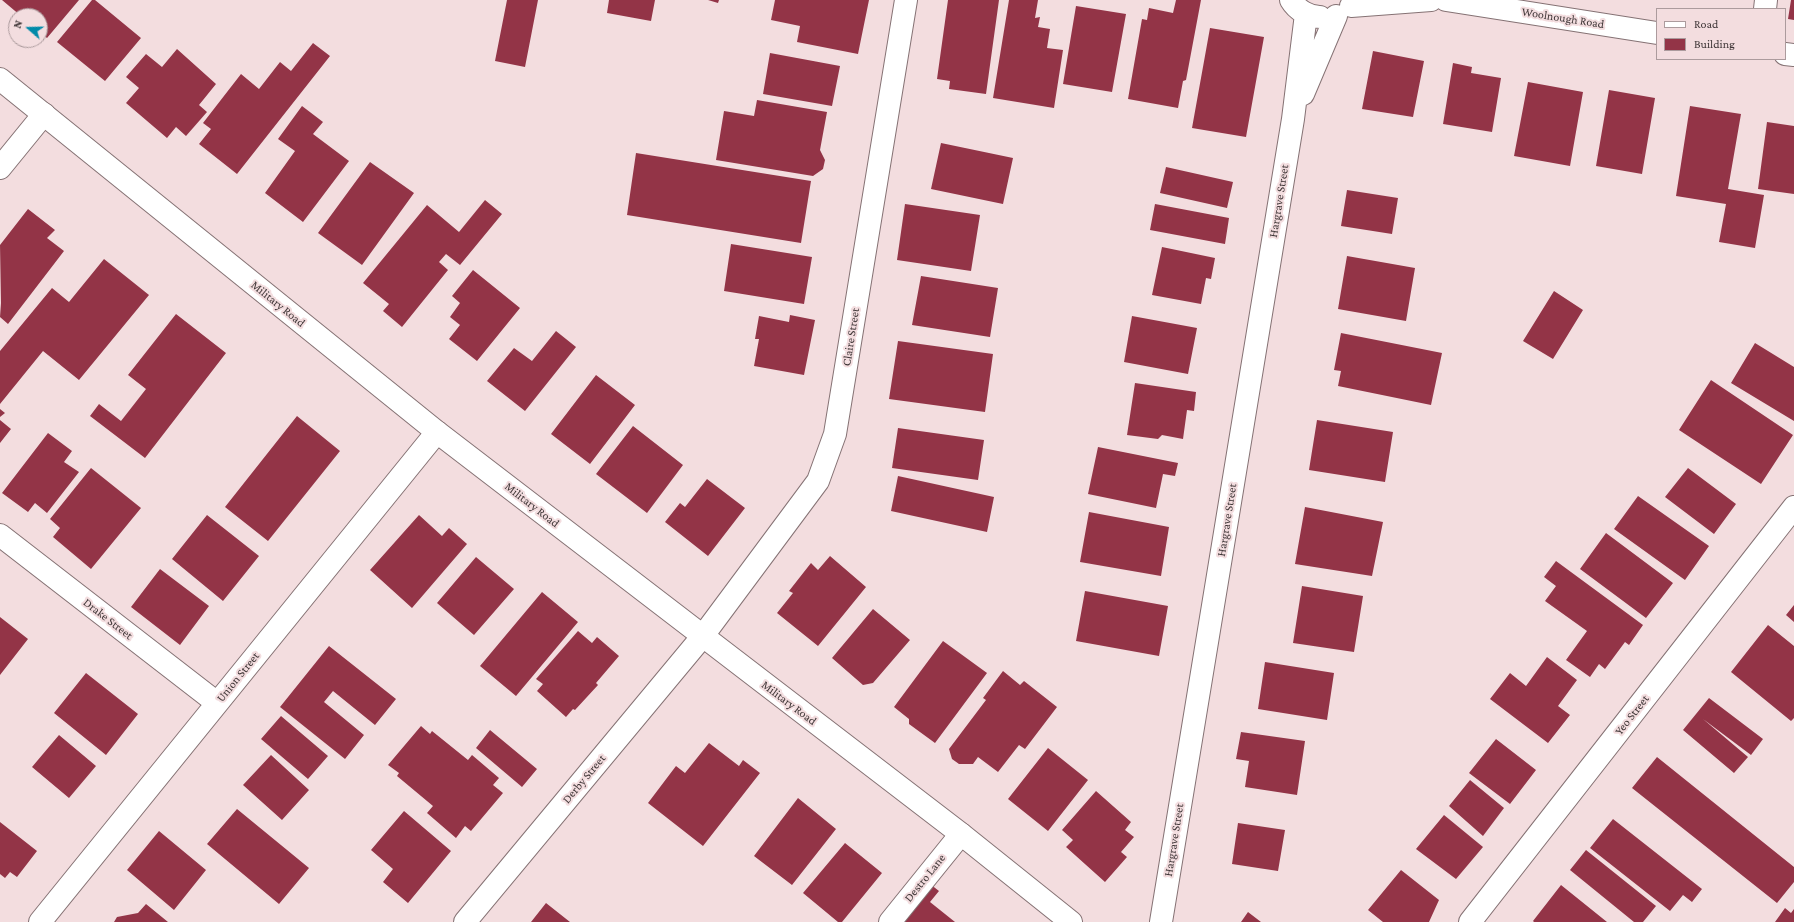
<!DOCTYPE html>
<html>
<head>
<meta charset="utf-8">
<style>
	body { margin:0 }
	#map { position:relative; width:1794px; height:922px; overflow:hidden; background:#f3dddf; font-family:"Crimson Pro",serif }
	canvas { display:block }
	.legend { position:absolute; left:1656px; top:8px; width:130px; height:52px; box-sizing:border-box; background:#f3dddf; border:1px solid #ac9b9d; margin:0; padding:5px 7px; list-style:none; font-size:12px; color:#413839 }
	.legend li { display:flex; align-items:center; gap:8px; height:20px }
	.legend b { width:20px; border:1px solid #ac9b9d }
	.north { position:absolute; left:8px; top:8px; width:40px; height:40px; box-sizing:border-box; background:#f3dddf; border:1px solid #ac9b9d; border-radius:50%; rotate:290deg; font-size:11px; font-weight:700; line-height:16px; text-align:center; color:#413839 }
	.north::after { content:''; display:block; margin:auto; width:14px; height:18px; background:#008aa9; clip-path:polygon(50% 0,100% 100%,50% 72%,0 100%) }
</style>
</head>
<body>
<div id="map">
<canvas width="1794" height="922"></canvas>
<ul class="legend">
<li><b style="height:5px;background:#fff"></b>Road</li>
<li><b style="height:11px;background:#933447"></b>Building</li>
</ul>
<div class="north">N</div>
</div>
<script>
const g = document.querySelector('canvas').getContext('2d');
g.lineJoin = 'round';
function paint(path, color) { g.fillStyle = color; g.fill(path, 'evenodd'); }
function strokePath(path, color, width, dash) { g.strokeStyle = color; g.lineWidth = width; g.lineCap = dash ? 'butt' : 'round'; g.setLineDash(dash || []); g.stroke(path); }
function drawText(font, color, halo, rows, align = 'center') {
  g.font = font + ' "Crimson Pro",serif'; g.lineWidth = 4; g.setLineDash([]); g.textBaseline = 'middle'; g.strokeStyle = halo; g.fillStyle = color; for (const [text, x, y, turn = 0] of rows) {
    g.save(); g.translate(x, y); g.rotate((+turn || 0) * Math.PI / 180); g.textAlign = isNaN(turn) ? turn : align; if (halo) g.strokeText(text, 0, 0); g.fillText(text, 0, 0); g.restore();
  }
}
paint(new Path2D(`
	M2,0H79L47,38L40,32V16H21Z
	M92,0H95L141,38L105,81L57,42Z
	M507,0H538L525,67L495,61Z
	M609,0H655L651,21L607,13Z
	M708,0H719L718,3Z
	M775,0H869L858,54L797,42L800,26L771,20Z
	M948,0H999L986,94L949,89L950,81L937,79Z
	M1009,0H1038L1035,18L1040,17L1038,27L1050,29L1047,48L1063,50L1054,108L993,98Z
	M1176,0H1201L1186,80L1183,81L1178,108L1128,99L1142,19L1147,20L1149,8L1173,13Z
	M1791,0H1794V20L1788,19Z
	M1076,6L1126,14L1112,92L1063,84Z
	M1210,28L1264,37L1246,137L1192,128Z
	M313,43L330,56L237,174L199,144L211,129L203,123L241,74L259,89L280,62L291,71Z
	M177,49L216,84L199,105L207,112L186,136L176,127L167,138L126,103L139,88L126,77L146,54L162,67Z
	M1373,51L1424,61L1413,117L1362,109Z
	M770,53L840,66L832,106L763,94Z
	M1453,63L1472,67L1471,73L1501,78L1492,132L1443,124Z
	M1528,82L1583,92L1570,166L1514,156Z
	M1609,90L1655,98L1642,174L1596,166Z
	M757,100L827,112L820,150L825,160L823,169L813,176L716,160L724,111L754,116Z
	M302,106L323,122L313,134L349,161L303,222L265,193L295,151L278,139Z
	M1690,106L1741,114L1728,189L1764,195L1755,248L1719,242L1726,204L1676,196Z
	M1767,122L1794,126V194L1758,189Z
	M941,143L1013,158L1003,204L931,189Z
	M636,153L811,181L801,243L627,215Z
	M370,162L414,193L362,265L318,233Z
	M1166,167L1233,182L1227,208L1160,193Z
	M1347,190L1398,198L1392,234L1341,226Z
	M485,200L502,214L460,265L446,254L439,262L448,270L402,327L383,311L389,304L363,283L427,205L459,232Z
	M905,204L980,215L971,271L897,260Z
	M1155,204L1229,218L1225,244L1150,230Z
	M28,209L55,230L47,238L64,251L8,324L0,317L1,303L0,245Z
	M731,244L812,257L804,304L724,291Z
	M1162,247L1215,258L1211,279L1206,278L1201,304L1152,295Z
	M1347,256L1415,268L1406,321L1338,309Z
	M104,259L149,295L79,380L43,351L0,404V351L52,288L69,302Z
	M473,270L520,308L477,361L449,339L460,325L450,317L460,303L452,296Z
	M921,276L998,288L990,337L912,325Z
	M1554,291L1583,310L1553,359L1523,341Z
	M176,314L226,353L145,458L90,416L99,404L121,421L146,389L128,375Z
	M790,315L815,320L804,375L754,366L759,339H755L759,316L789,322Z
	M1132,316L1197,328L1188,374L1124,362Z
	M556,331L576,347L525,411L487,381L514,348L532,361Z
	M1341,333L1442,353L1431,405L1338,386L1341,371L1334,370Z
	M898,341L993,354L985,412L889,399Z
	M1755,343L1794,367V421L1731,383Z
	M596,375L635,405L590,464L551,434Z
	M1711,380L1793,435L1761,484L1679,430Z
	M1135,383L1196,392L1194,411L1187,410L1183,439L1162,435L1158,439L1127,435Z
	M0,409L5,413L0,417Z
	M297,416L340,451L268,541L225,507Z
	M0,420L11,429L0,443Z
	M1317,420L1393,432L1385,482L1309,470Z
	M633,426L683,465L647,513L596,474Z
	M898,428L984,440L978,480L892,468Z
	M48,433L72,451L64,462L79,472L47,513L35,503L28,512L2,493Z
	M1098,447L1178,463L1175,476L1163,474L1156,508L1088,494Z
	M91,468L141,508L91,569L53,537L60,528L50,519Z
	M1688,468L1736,504L1714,534L1665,497Z
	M898,476L994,497L987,532L891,511Z
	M707,479L745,508L708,556L665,522L680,503L685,507Z
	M1638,496L1709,546L1685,580L1614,529Z
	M1305,507L1383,522L1372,576L1295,564Z
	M1089,512L1169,527L1161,576L1080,562Z
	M207,515L259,556L223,601L172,559Z
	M419,515L442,536L449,528L467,544L412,608L370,570Z
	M1606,533L1673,583L1646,618L1580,569Z
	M830,556L866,587L818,646L777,613L793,593L789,591L811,563L818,570Z
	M476,557L514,589L474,635L437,603Z
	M1556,561L1643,625L1629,645L1625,642L1605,669L1599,664L1590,677L1566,660L1587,631L1545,601L1556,586L1544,577Z
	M160,569L209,606L180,645L131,607Z
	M1302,586L1363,596L1354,652L1293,643Z
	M1085,591L1168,606L1159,656L1076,641Z
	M542,592L578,622L516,696L480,666Z
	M1794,605V622L1786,615Z
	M873,609L910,640L873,683L863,685L832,658Z
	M0,617L28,639L0,675Z
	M1768,625L1794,646V718L1791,721L1731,672Z
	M578,631L592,643L597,637L619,656L596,683L598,685L575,710L573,709L566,717L537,691L543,684L536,679Z
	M943,641L987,673L935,743L909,724V719L894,707Z
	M329,646L396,699L375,725L333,691L324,702L364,735L345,759L280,707Z
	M1547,657L1577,680L1558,706L1570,715L1548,743L1490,699L1510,673L1526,686Z
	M1265,662L1334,673L1327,720L1258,709Z
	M1003,671L1020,685L1024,681L1057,707L1025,749L1019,745L998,772L978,757L973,764H959L952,759L949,749L986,700L983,698Z
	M86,673L138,714L106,755L54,713Z
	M1709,698L1763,739L1751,755L1703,719L1748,757L1734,773L1683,730Z
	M281,716L328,756L308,779L261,739Z
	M421,726L430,734L432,731L468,760L472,755L499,778L493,785L503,793L471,831L465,826L456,838L427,813L433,806L397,776L399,773L388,765Z
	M490,730L537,769L522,787L476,748Z
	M1241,732L1305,741L1297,795L1245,787L1249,761L1236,759Z
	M59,735L96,766L69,798L32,767Z
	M1496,739L1536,770L1510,804L1469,773Z
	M709,743L739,766L743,760L760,773L703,846L648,803L676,766L685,773Z
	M1048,748L1088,780L1048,831L1008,799Z
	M271,755L309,790L282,820L243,785Z
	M1657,757L1794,867V882L1777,903L1632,788Z
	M1470,780L1504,808L1483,836L1449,806Z
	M1096,791L1131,822L1125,830L1134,837L1121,852L1127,857L1105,882L1066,847L1073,840L1062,830Z
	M798,798L836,829L792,885L754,856Z
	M237,809L309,868L279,904L207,844Z
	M404,811L451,851L408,903L383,882L393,869L371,850Z
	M1444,815L1483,847L1456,879L1416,849Z
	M1613,819L1702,889L1692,902L1683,895L1670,911L1590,848Z
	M0,822L37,851L17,877L10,872L5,878L0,874Z
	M1238,823L1285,830L1278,871L1232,864Z
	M159,831L206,870L174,910L127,870Z
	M845,843L882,873L842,922H838L803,893Z
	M1586,850L1656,906L1643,922H1634L1570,870Z
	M1401,870L1439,900L1429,922H1383L1368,910Z
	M930,884L939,891L930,902L955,922H900Z
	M1561,885L1607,922H1534L1533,921Z
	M546,903L570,922H531Z
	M146,904L168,922H114L117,917L138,913Z
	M1785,908L1791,913L1794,909V922H1775Z
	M1248,912L1261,922H1241Z`), '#933447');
const minor = new Path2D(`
	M1291,0C1297,10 1309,17 1320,17
	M1446,0L1657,33
	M1351,6L1431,0
	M1765,9L1766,0
	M1785,54L1794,55
	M1303,94L1336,16
	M0,168L44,114
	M0,535L217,703
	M40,922L437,432
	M465,922L702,637L818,481L835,434L906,0
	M890,922L961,834
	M1161,922L1293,119L1306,14
	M1470,922L1794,507`);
const major = new Path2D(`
	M0,79L437,432L961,834L1071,922`);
strokePath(minor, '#857274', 24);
strokePath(major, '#857274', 24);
strokePath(minor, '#fff', 22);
strokePath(major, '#fff', 22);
drawText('12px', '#413839', '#f3dddf', [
	["Woolnough Road",1563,18,9],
	["Hargrave Street",1279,201,-81],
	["Military Road",278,304,39],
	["Claire Street",851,337,-81],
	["Military Road",532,505,38],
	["Hargrave Street",1227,520,-81],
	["Drake Street",108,619,38],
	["Union Street",238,677,-51],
	["Military Road",789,703,37],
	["Yeo Street",1632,715,-52],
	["Derby Street",584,779,-50],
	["Hargrave Street",1174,840,-81],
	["Destro Lane",925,878,-51]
]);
</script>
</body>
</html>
